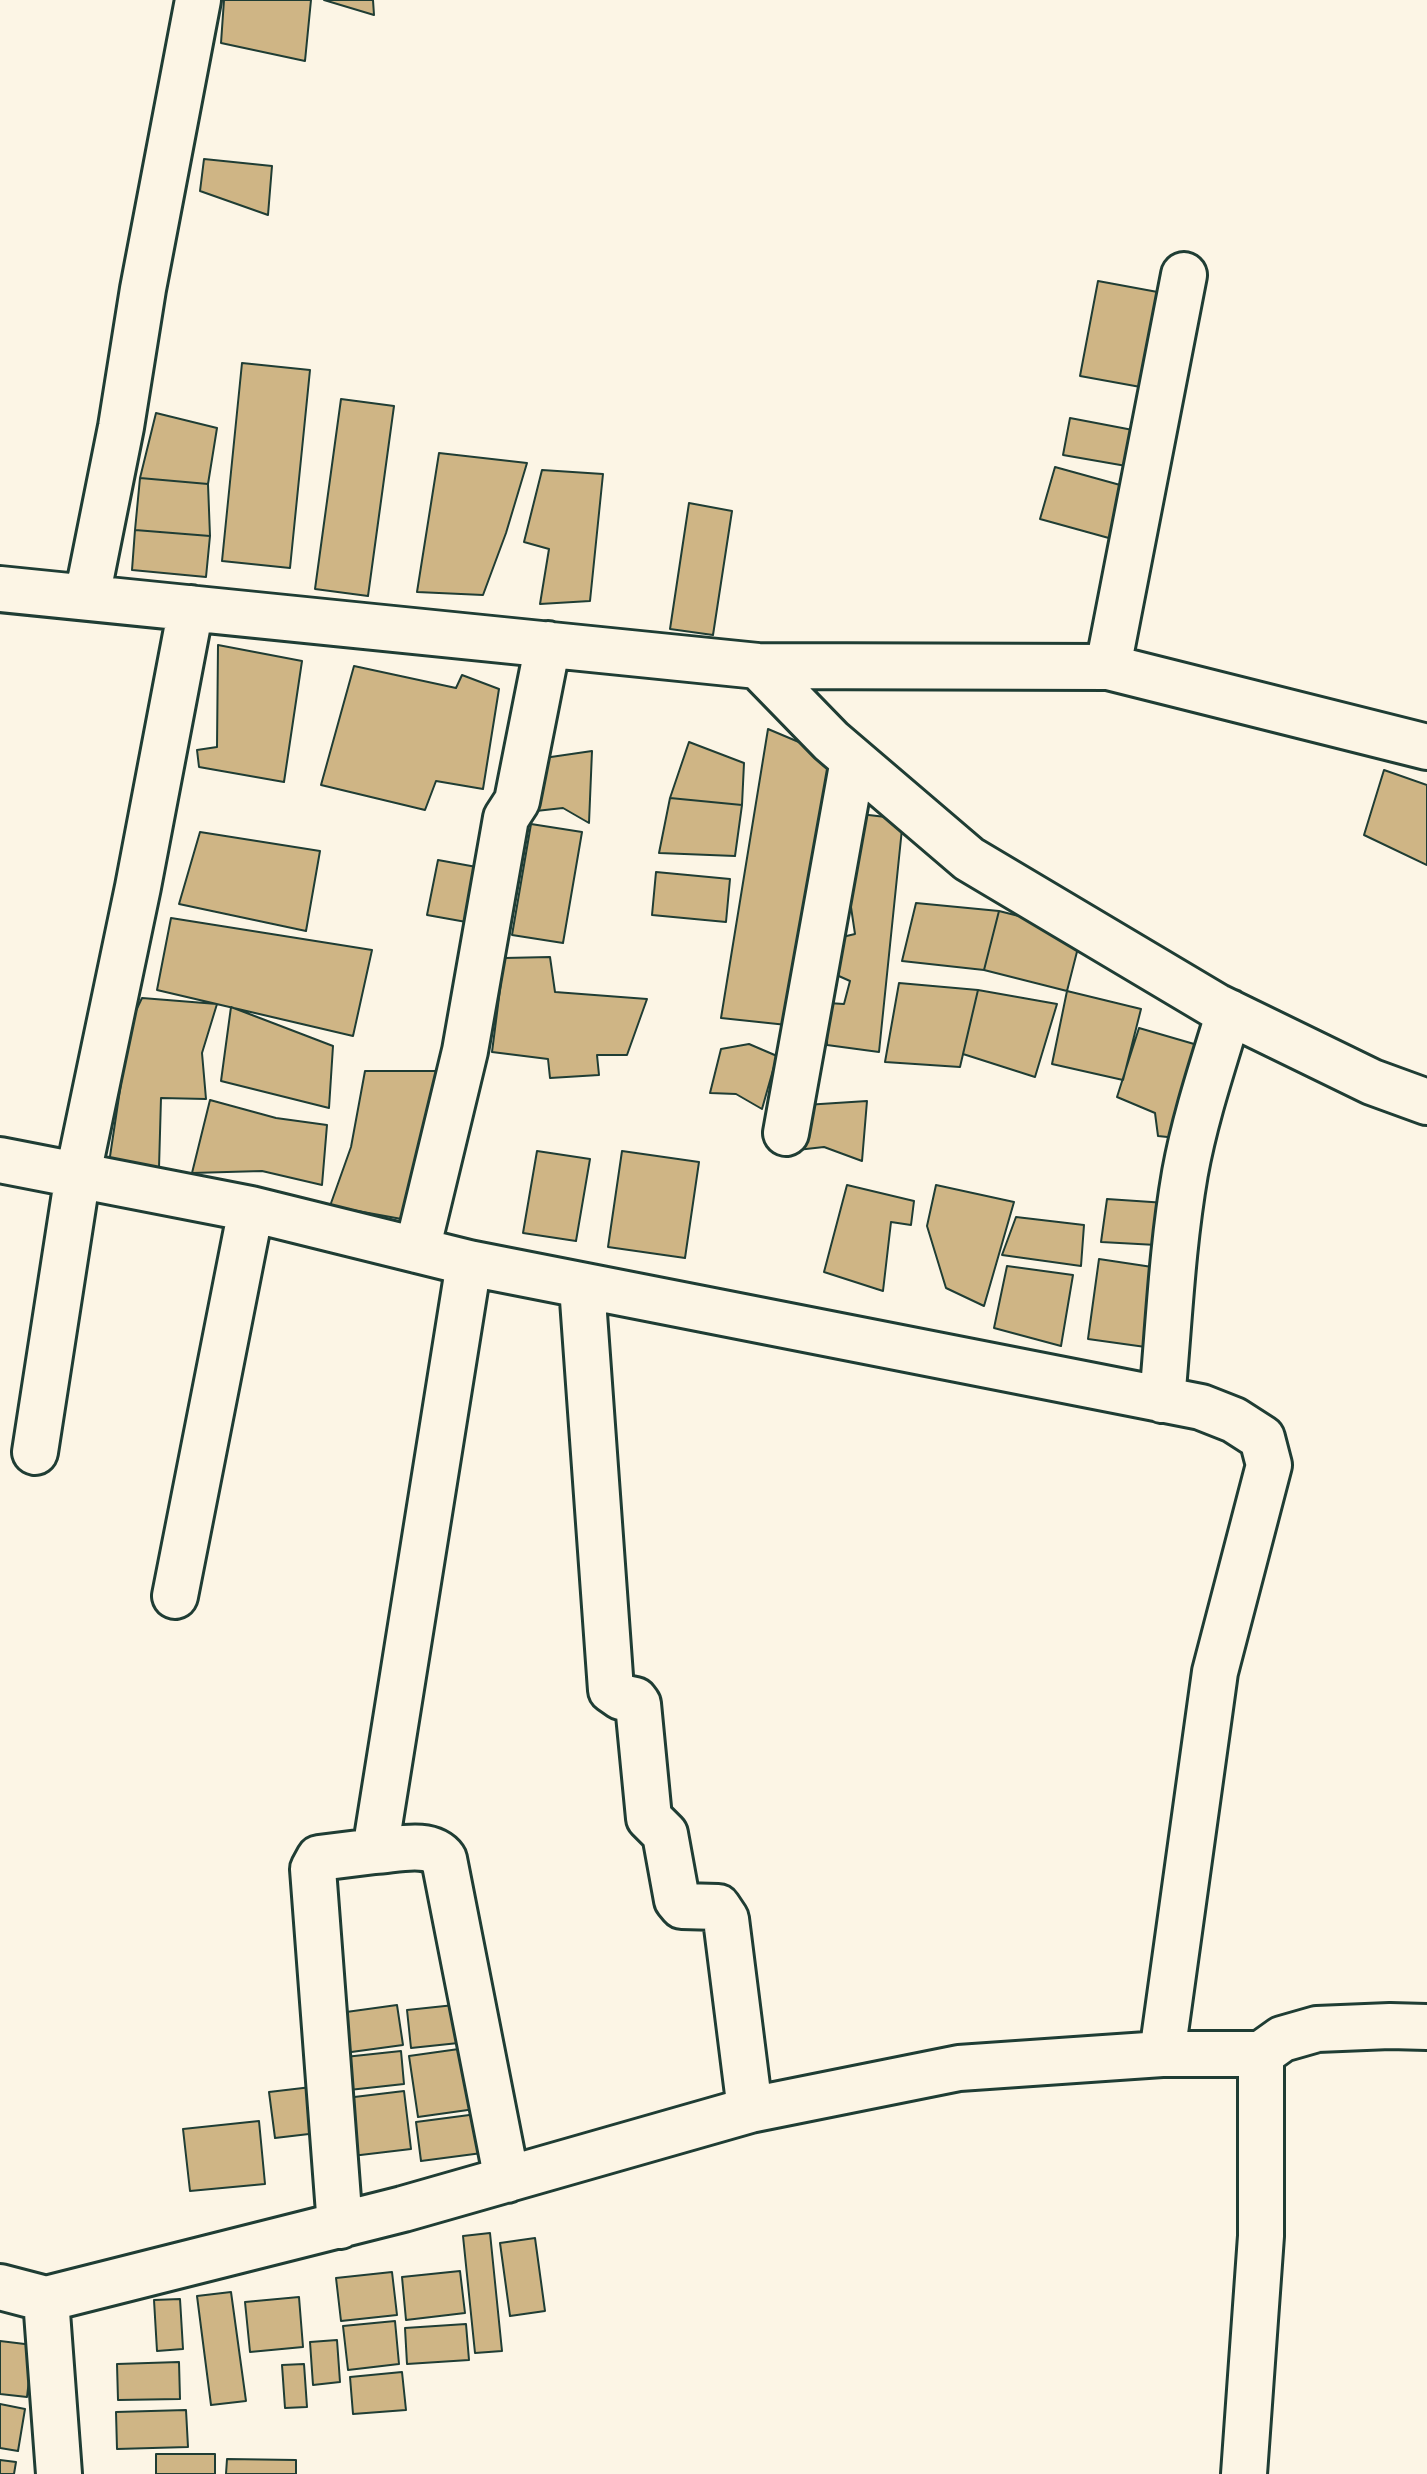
<!DOCTYPE html>
<html>
<head>
<meta charset="utf-8">
<style>
	body { margin:0 }
	canvas { display:block; background:#fcf5e5 }
</style>
</head>
<body>
<canvas width="1427" height="2474"></canvas>
<script>
const g = document.querySelector('canvas').getContext('2d');
g.lineJoin = 'round';
function paint(path, color) { g.fillStyle = color; g.fill(path, 'evenodd'); }
function strokePath(path, color, width, dash) { g.strokeStyle = color; g.lineWidth = width; g.lineCap = dash ? 'butt' : 'round'; g.setLineDash(dash || []); g.stroke(path); }
const building = new Path2D(`
	M224,0H311L305,61L221,43Z
	M324,0H373L374,15Z
	M204,159L272,166L268,215L200,191Z
	M1098,281L1163,293L1146,388L1080,376Z
	M242,363L310,370L290,568L222,561Z
	M341,399L394,406L368,596L315,589Z
	M156,413L217,428L208,484L140,478Z
	M1070,418L1138,431L1132,467L1063,455Z
	M439,453L527,463L506,533L483,595L417,592Z
	M1055,467L1131,488L1116,540L1040,519Z
	M542,470L603,474L590,601L540,604L549,549L524,542Z
	M140,478L208,484L210,536L135,530Z
	M689,503L732,511L713,635L670,629Z
	M135,530L210,536L206,577L132,570Z
	M218,645L302,661L284,782L199,767L197,750L217,747Z
	M354,666L456,688L462,675L499,689L483,789L436,781L425,810L321,785Z
	M768,729L832,756L787,1025L721,1018Z
	M689,742L744,763L742,805L670,798Z
	M592,751L589,823L563,808L536,811L544,758Z
	M1384,770L1427,785V865L1364,835Z
	M670,798L742,805L735,856L659,853Z
	M860,814L903,819L879,1052L827,1045L828,1003L844,1004L850,981L832,973L838,938L855,934L845,867Z
	M531,824L582,832L563,943L512,935Z
	M200,832L320,851L306,931L179,904Z
	M438,860L493,870L483,925L427,915Z
	M656,872L730,879L726,922L652,915Z
	M916,903L999,911L984,970L902,961Z
	M999,911L1082,932L1067,991L984,970Z
	M171,918L372,950L353,1036L157,990Z
	M550,957L555,992L647,999L627,1055H597L599,1075L550,1078L548,1059L492,1052L504,958Z
	M899,983L978,990L960,1067L885,1062Z
	M978,990L1057,1004L1035,1077L963,1054Z
	M1067,991L1141,1009L1123,1080L1052,1064Z
	M142,998L217,1004L202,1053L206,1099L161,1098L159,1168L109,1163L130,1023Z
	M231,1007L333,1046L329,1108L221,1081Z
	M1139,1028L1201,1046L1177,1138L1158,1136L1155,1113L1117,1097Z
	M749,1044L777,1056L762,1109L736,1094L710,1093L721,1049Z
	M365,1071H436L418,1222L330,1206L351,1147Z
	M210,1100L276,1118L327,1125L322,1185L262,1171L192,1173Z
	M867,1101L862,1161L824,1147L797,1150L805,1105Z
	M537,1151L590,1159L576,1241L523,1233Z
	M622,1151L699,1162L685,1258L608,1247Z
	M847,1185L914,1201L911,1225L891,1222L883,1291L824,1272Z
	M936,1185L1014,1202L984,1306L946,1288L927,1226Z
	M1107,1199L1181,1204L1175,1246L1101,1242Z
	M1016,1217L1084,1225L1081,1266L1002,1255Z
	M1099,1259L1172,1270L1167,1350L1088,1339Z
	M1007,1266L1073,1275L1061,1346L994,1328Z
	M464,2004L468,2042L411,2048L407,2010Z
	M397,2005L403,2045L344,2053L339,2013Z
	M473,2047L482,2108L418,2117L409,2056Z
	M401,2051L404,2084L349,2090L345,2057Z
	M320,2086L326,2132L275,2138L269,2092Z
	M404,2091L411,2149L352,2156L346,2098Z
	M477,2114L482,2153L421,2161L416,2122Z
	M259,2121L265,2184L190,2191L183,2129Z
	M490,2233L502,2351L475,2353L463,2236Z
	M535,2238L545,2311L510,2316L500,2243Z
	M460,2271L465,2313L406,2320L402,2277Z
	M392,2272L397,2315L341,2321L336,2278Z
	M231,2292L246,2401L211,2405L197,2296Z
	M299,2297L303,2347L250,2352L245,2302Z
	M180,2299L183,2349L157,2351L154,2300Z
	M395,2321L399,2364L348,2370L343,2326Z
	M466,2324L469,2360L407,2364L405,2328Z
	M337,2340L340,2382L313,2385L310,2342Z
	M0,2341L33,2345L27,2397L0,2394Z
	M179,2362L180,2399L118,2400L117,2364Z
	M304,2364L307,2407L285,2408L282,2365Z
	M402,2372L406,2410L353,2414L350,2377Z
	M0,2404L25,2409L18,2451L0,2448Z
	M186,2410L188,2447L117,2449L116,2412Z
	M156,2454H215V2474H156Z
	M227,2459L296,2460V2474H226Z
	M0,2460L16,2462L14,2474H0Z`);
paint(building, '#cfb585');
strokePath(building, '#1f3d34', 2);
const minor = new Path2D(`
	M0,589L758,666L1108,667L1427,747
	M87,597L121,427L143,289L198,0
	M758,666L831,741L969,859L1216,1006L1372,1082L1427,1102
	M1108,667L1184,275
	M786,1133L853,760
	M0,1160L251,1209L469,1263L1201,1407L1234,1420L1262,1438L1269,1465L1215,1672L1162,2054
	M417,1250L465,1051L506,818L517,801L548,644
	M582,1286L611,1690L621,1697L635,1700L638,1704L649,1818L665,1834L677,1900L682,1906L718,1907L726,1919L750,2110
	M1162,1400C1169,1324 1172,1248 1185,1173C1195,1118 1213,1065 1229,1012
	M35,1452L78,1174L138,887L191,608
	M175,1596L251,1209
	M375,1851C396,1850 430,1840 444,1859L507,2180
	M340,2226L313,1869L319,1858L375,1851L469,1263
	M0,2287L46,2299L403,2209L750,2110L959,2068L1162,2054H1261L1282,2039L1317,2029L1390,2026L1427,2027
	M46,2299L59,2474
	M1244,2474L1261,2236V2054`);
strokePath(minor, '#1f3d34', 50);
strokePath(minor, '#fcf5e5', 44);
</script>
</body>
</html>
